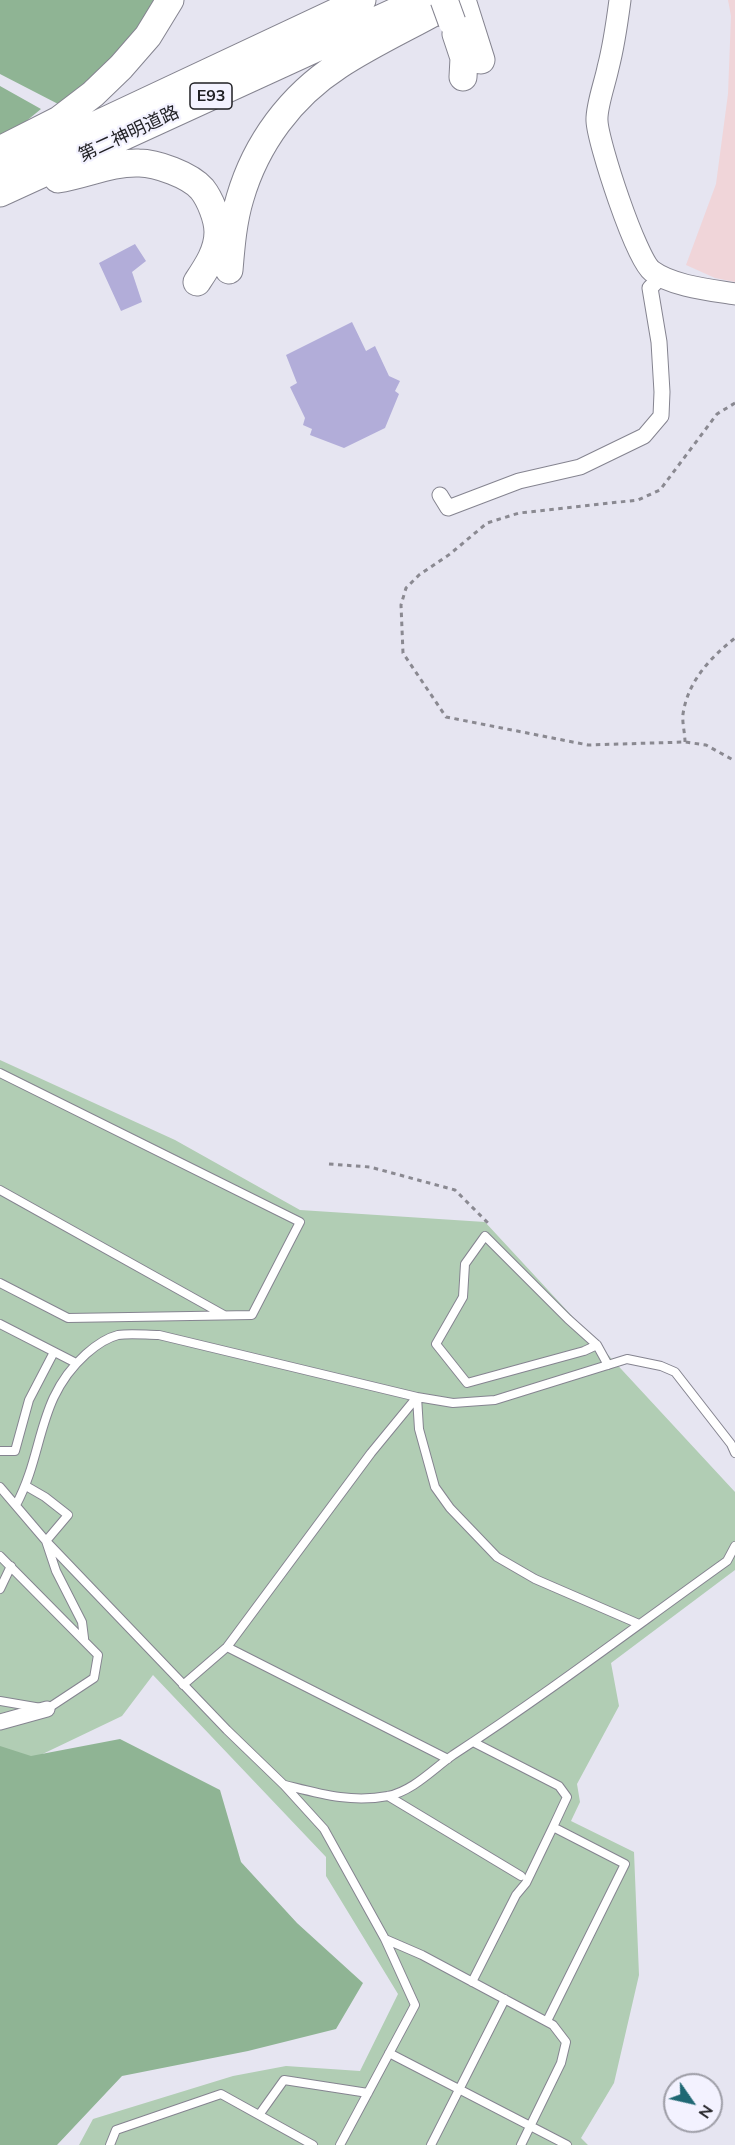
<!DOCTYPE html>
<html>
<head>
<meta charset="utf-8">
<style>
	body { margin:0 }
	#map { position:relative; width:735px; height:2145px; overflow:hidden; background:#e6e5f1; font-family:Mulish,sans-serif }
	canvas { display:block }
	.north { position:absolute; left:663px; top:2073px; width:60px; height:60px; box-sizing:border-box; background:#f3f2ff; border:2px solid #9e9ea7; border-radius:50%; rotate:124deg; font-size:16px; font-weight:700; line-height:24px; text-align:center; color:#1f1f23 }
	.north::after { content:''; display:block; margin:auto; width:21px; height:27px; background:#1f6874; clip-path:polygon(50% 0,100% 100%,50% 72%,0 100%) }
</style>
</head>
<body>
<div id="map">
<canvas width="735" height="2145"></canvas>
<div class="north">N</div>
</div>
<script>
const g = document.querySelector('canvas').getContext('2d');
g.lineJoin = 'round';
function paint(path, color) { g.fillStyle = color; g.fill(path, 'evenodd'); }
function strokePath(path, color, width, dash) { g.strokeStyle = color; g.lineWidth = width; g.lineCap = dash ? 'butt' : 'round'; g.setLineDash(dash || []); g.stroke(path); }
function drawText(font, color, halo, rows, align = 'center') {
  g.font = font + ' Mulish,"Noto Sans JP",sans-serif'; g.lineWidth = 4.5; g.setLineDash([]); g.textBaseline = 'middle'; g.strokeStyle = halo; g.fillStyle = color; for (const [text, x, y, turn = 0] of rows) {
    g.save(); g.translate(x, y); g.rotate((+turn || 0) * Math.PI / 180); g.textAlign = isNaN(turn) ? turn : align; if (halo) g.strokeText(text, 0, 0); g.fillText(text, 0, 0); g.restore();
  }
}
paint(new Path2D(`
	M728,0H735V282L715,278L686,265L716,184L728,94L731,16Z`), '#f0d5d9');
paint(new Path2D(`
	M0,1060L175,1140L300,1210L485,1222L735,1492V1570L611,1663L619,1706L577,1784L580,1802L571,1821L634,1852L639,1975L614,2083L581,2138L588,2145H79L93,2119L233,2076L286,2066L360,2071L398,1994L326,1876V1857L153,1675L122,1716L30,1760L0,1755Z`), '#b1cdb4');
paint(new Path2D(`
	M0,0H156L134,33L99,71L62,106L0,74Z
	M0,86L41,109L19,127L0,135Z
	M120,1739L220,1790L241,1862L297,1923L363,1983L336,2029L248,2051L122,2076L57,2145H0V1746L31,1756Z`), '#8fb494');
paint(new Path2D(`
	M135,244L146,261L132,272L142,302L121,311L99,263Z
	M352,322L366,351L375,346L389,376L400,381L395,391L399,394L385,428L344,448L310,435L312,429L303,425L305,418L290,387L297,383L286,355Z`), '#b2add9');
const lane = new Path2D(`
	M0,1073L300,1222L252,1315L68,1318L0,1283
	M0,1190L224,1315
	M0,1324L76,1363
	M597,1345L584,1351L467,1383L436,1344L463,1297L465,1264L485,1236L568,1319L597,1345L608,1365
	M417,1397L419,1429L435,1487L450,1508L497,1557L535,1579L639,1624
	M0,1451H15L29,1400L54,1352
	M26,1486L45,1497L68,1515L46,1541L56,1571L82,1622L84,1638
	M0,1487L46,1541L227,1730L284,1785L324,1829L385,1939L415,2005L340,2145
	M16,1505C45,1451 36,1399 86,1354C95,1346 106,1338 118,1335C131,1333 146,1335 159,1335L417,1397L453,1403L495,1400L627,1359L661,1366L675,1372L731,1444L735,1453
	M0,1556L98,1655L94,1678L47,1709L0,1701
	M0,1589L11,1566
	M227,1647L448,1759
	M183,1685L227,1647L371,1453L417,1397
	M473,1742L559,1786L567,1797L553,1827L625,1864L547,2021
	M285,1785C321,1794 351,1803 388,1796C413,1791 433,1769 453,1755C547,1694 636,1626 727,1561L735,1546
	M388,1796L521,1876
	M385,1939L422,1955L553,2025L566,2042L561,2063L521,2145
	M472,1982L516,1895L526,1883L553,1827
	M389,2053L567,2145
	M259,2115L284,2080L368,2093
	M110,2145L116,2130L221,2094L313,2145
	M431,2145L505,1999`);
const street = new Path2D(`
	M440,495L448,508L519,481L580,467L644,436L661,416L662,392L659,342L650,288L661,277
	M0,1722L47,1709`);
const secondary = new Path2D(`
	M620,0C617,23 614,45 608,68C605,83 596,107 597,121C598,143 636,259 652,271C672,286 710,290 735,294`);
const highway = new Path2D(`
	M462,0L481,60
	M456,34L464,58L463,77
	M0,150L59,120L93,94L121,67L148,36L170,0
	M0,170L362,0
	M58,179C85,175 111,162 139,163C156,163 190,175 202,189C210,199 218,219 218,232C218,251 207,267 197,282
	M0,193L421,0
	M229,270C231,246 233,221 240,198C256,143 291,96 339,65C371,44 406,28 440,9`);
strokePath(lane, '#858490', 10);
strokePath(street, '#858490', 17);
strokePath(secondary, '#858490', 23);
strokePath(highway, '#858490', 29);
strokePath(new Path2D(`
	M735,403L717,414L660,490L638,500L519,513L487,523L450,554L419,575L406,588L401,605L403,653L446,717L588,745L685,742L706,745L735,761
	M685,742C685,733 682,723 683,714C688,681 710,658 735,638
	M329,1164L370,1167L455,1190L488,1223V1225`), '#8a8991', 3, [4.5, 4.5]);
strokePath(lane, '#fff', 8);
strokePath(street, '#fff', 15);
strokePath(secondary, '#fff', 21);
strokePath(highway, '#fff', 27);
const highwayBridge = new Path2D(`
	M444,0L452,22`);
strokePath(highwayBridge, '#858490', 29, []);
strokePath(highwayBridge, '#fff', 27);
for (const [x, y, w] of [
	[211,96,42]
]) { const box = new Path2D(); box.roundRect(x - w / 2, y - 13, w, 26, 4.5); g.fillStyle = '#f3f2ff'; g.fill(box); strokePath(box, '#1f1f23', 1.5); }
drawText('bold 16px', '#1f1f23', null, [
	["E93",211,96]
]);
drawText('18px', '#1f1f23', '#f3f2ff', [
	["第二神明道路",129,134,-25]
]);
</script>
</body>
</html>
